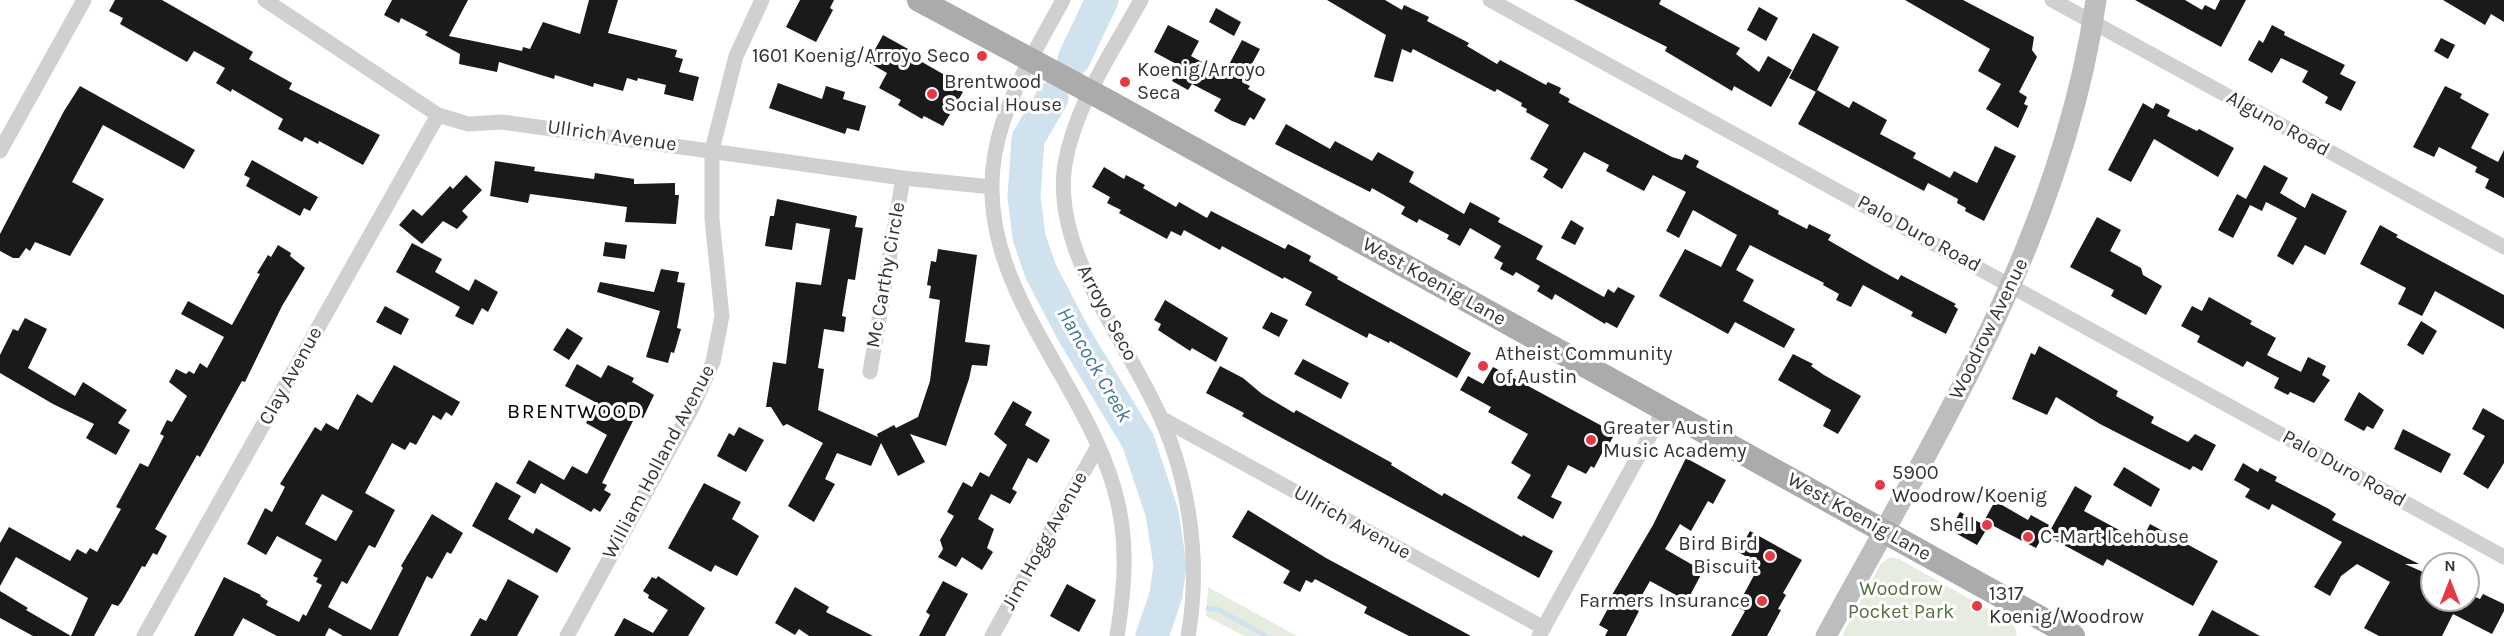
<!DOCTYPE html>
<html>
<head>
<meta charset="utf-8">
<style>
	body { margin:0 }
	#map { position:relative; width:2504px; height:636px; overflow:hidden; background:#fff; font-family:Karla,sans-serif }
	canvas { display:block }
	.north { position:absolute; left:2420px; top:552px; width:60px; height:60px; box-sizing:border-box; background:#fff; border:2px solid #adadad; border-radius:50%; rotate:0deg; font-size:16px; font-weight:700; line-height:24px; text-align:center; color:#333 }
	.north::after { content:''; display:block; margin:auto; width:21px; height:27px; background:#e63946; clip-path:polygon(50% 0,100% 100%,50% 72%,0 100%) }
</style>
</head>
<body>
<div id="map">
<canvas width="2504" height="636"></canvas>
<div class="north">N</div>
</div>
<script>
const g = document.querySelector('canvas').getContext('2d');
g.lineJoin = 'round';
function paint(path, color) { g.fillStyle = color; g.fill(path, 'evenodd'); }
function strokePath(path, color, width, dash) { g.strokeStyle = color; g.lineWidth = width; g.lineCap = dash ? 'butt' : 'round'; g.setLineDash(dash || []); g.stroke(path); }
function drawText(font, color, halo, rows, align = 'center') {
  g.font = font + ' Karla,sans-serif'; g.lineWidth = 6; g.setLineDash([]); g.textBaseline = 'middle'; g.strokeStyle = halo; g.fillStyle = color; for (const [text, x, y, turn = 0] of rows) {
    g.save(); g.translate(x, y); g.rotate((+turn || 0) * Math.PI / 180); g.textAlign = isNaN(turn) ? turn : align; if (halo) g.strokeText(text, 0, 0); g.fillText(text, 0, 0); g.restore();
  }
}
paint(new Path2D(`
	M1890,557L1899,559L2009,621L2015,628L2017,636H1842L1880,565Z
	M1208,587L1297,636H1244L1206,616Z`), '#e6ecdf');
strokePath(new Path2D(`
	M1166,595L1178,599
	M1208,608L1219,610L1266,636`), '#cfe2ee', 5);
strokePath(new Path2D(`
	M1074,59L1102,0
	M1052,98L1028,139L1024,197L1029,237L1041,272L1073,333L1138,441L1162,513L1170,565L1166,595L1152,636`), '#cfe2ee', 33);
paint(new Path2D(`
	M115,0H162L253,52L249,59L292,83L289,89L380,135L363,165L319,141L318,144L305,137L302,142L278,129L283,119L232,89L231,92L216,83L225,68L194,51L187,62L120,24L123,18L109,11Z
	M392,0H468L449,36L522,51L523,47L530,49L543,22L580,34L589,0H618L608,33L677,50L675,57L683,59L679,72L699,77L693,101L664,94L666,85L638,78L637,81L627,78L623,91L594,83L593,87L555,75L554,79L499,62L497,72L459,64L460,54L425,35L428,32L401,18L399,23L384,15Z
	M800,0H834L830,8L833,10L816,42L786,27Z
	M1327,0H1385L1402,10L1404,5L1429,17L1427,21L1469,43L1467,46L1497,64L1500,60L1546,85L1548,82L1561,88L1559,93L1570,99L1568,102L1636,138L1672,157L1682,160L1685,154L1699,161L1696,167L1779,211L1778,214L1807,229L1809,224L1831,235L1828,240L1873,266L1898,280L1901,275L1956,304L1954,306L1958,309L1946,334L1911,316L1913,312L1863,285L1851,307L1836,300L1839,294L1823,285L1824,283L1750,245L1736,270L1754,280L1743,301L1795,329L1784,348L1735,322L1728,334L1659,296L1685,249L1721,267L1737,235L1693,210L1679,238L1666,231L1686,192L1653,175L1644,191L1606,171L1609,165L1584,152L1562,189L1543,177L1548,169L1530,159L1549,125L1526,112L1527,109L1521,106L1522,103L1497,89L1495,92L1413,49L1411,53L1402,49L1393,82L1374,77L1386,35Z
	M1574,0H1661L1659,4L1740,48L1736,54L1759,72L1768,56L1792,70L1771,107L1734,86L1732,91L1665,51L1667,47Z
	M1905,0H1963L2034,37L2032,50L2037,57L2019,92L2027,97L2024,104L2028,106L2018,128L1986,109L2001,84L1978,71L1990,49Z
	M2135,0H2185L2202,10L2205,5L2215,10L2220,0H2246L2221,47Z
	M2443,0H2504V22L2491,14L2485,25Z
	M1759,7L1778,18L1766,41L1747,30Z
	M1216,8L1241,22L1234,36L1209,22Z
	M1168,25L1199,41L1191,56L1224,74L1242,40L1260,49L1242,82L1250,86L1248,89L1266,99L1254,120L1250,117L1245,126L1232,121L1214,111L1221,99L1192,84L1188,90L1172,81L1180,66L1154,52Z
	M2272,25L2285,32L2284,35L2345,65L2340,74L2356,82L2341,111L2325,103L2328,97L2302,82L2308,71L2281,58L2272,73L2248,60L2259,40L2263,43Z
	M1813,33L1839,47L1816,92L1789,78Z
	M883,35L917,54L915,58L950,78L947,83L963,92L943,126L924,116L922,119L898,105L901,100L879,88L887,73L868,62Z
	M2441,38L2455,45L2448,59L2434,51Z
	M778,83L822,99L826,86L845,92L843,99L866,106L859,131L847,128L845,134L769,108Z
	M80,86L195,150L184,169L103,125L72,182L104,199L70,256L35,242L30,251L26,248L19,258H13L0,251V234L64,111Z
	M2445,86L2462,94L2460,98L2489,114L2471,148L2498,162L2504,150V198L2485,188L2489,179L2475,172L2477,167L2439,147L2434,157L2413,147Z
	M1817,90L1849,108L1853,101L1887,120L1880,134L1916,153L1913,158L1950,178L1954,171L1977,183L1995,146L2016,156L1984,221L1965,211L1966,208L1957,203L1958,199L1928,183L1924,191L1798,124Z
	M2143,103L2153,109L2156,103L2170,110L2167,116L2197,131L2199,129L2234,148L2218,177L2154,139L2131,182L2108,170Z
	M1286,124L1330,149L1335,141L1372,161L1378,152L1414,172L1409,182L1464,214L1470,202L1500,218L1498,222L1543,246L1536,259L1604,297L1608,289L1614,293L1618,287L1635,296L1617,328L1606,322L1605,324L1555,294L1552,300L1537,291L1540,286L1516,272L1513,276L1500,269L1503,263L1494,258L1501,246L1470,228L1460,246L1447,239L1449,235L1419,219L1417,223L1401,214L1405,207L1372,188L1370,192L1275,144Z
	M252,160L318,197L310,211L304,208L300,216L246,186L250,178L244,175Z
	M495,161L535,167L534,171L594,179L595,173L634,179V184L675,183V195H679L676,224L625,222L627,207L530,194L528,203L490,196Z
	M2264,165L2288,178L2280,193L2305,208L2312,193L2347,211L2325,255L2305,245L2293,265L2277,256L2297,218L2266,202L2262,211L2250,205L2233,238L2218,230L2237,194L2246,199Z
	M1104,167L1124,179L1126,175L1145,185L1143,188L1176,207L1179,202L1207,218L1211,211L1285,249L1288,244L1311,256L1309,261L1338,277L1337,279L1471,353L1457,378L1390,341L1389,343L1369,333L1367,338L1305,305L1312,292L1284,277L1283,279L1222,246L1220,250L1184,230L1181,236L1171,231L1167,239L1119,213L1121,210L1107,203L1110,197L1092,187Z
	M466,175L482,190L462,211L468,217L457,229L443,221L422,244L399,225L413,209L422,216L450,186L453,189Z
	M777,199L857,216L855,227L863,228L855,280L848,279L842,316L846,317L844,332L824,329L818,368L824,369L818,410L878,437L877,434L894,425L896,428L918,417L930,381L940,300L929,298L931,286L927,285L931,261L936,262L938,249L977,255L965,342L990,345L987,366L972,365L969,379L946,446L910,434L925,462L898,476L881,443L871,466L837,453L825,479L835,484L814,522L788,506L823,443L787,424L783,426L771,407H766L773,362L786,364L796,282L821,285L830,229L796,223L792,250L765,246L770,216H774Z
	M2097,217L2121,230L2110,251L2141,268L2143,275L2162,286L2146,315L2111,296L2114,290L2070,267Z
	M1571,220L1584,228L1575,245L1561,238Z
	M2380,225L2398,235L2396,237L2504,295V329L2435,291L2422,316L2398,304L2406,288L2360,264Z
	M605,242L627,245L625,259L603,256Z
	M412,243L442,259L435,272L469,291L475,279L498,292L488,312L482,308L473,325L455,316L460,307L396,272Z
	M278,245L291,253L290,256L305,268L282,306L245,382L242,381L200,457L197,455L155,529L167,536L157,555L153,553L145,567L142,566L122,601L118,606L112,604L94,636H33L0,618V591L28,608L26,610L71,636L88,598L16,557L0,586V543L9,527L70,561L77,549L86,554L90,548L97,552L121,509L116,507L140,463L148,467L164,436L160,434L167,420L172,422L187,396L169,382L176,369L186,374L189,371L194,374L200,363L207,368L224,337L181,314L188,301L232,325L260,274L257,273L268,255L271,257Z
	M661,269L679,272L677,282L685,283L677,328L681,329L674,353L671,352L668,363L646,357L660,311L597,292L600,282L654,292Z
	M2209,297L2252,321L2250,324L2276,338L2267,355L2301,372L2308,357L2326,366L2322,375L2330,380L2314,403L2290,392L2288,395L2274,388L2279,378L2247,361L2243,367L2197,342L2200,336L2181,326L2192,306L2202,311Z
	M1165,300L1228,338L1216,362L1192,348L1190,351L1158,330L1161,324L1154,320Z
	M385,306L409,319L401,335L376,322Z
	M1271,312L1288,320L1279,337L1262,328Z
	M25,318L47,329L28,368L75,396L83,382L127,410L118,423L130,430L116,455L86,438L94,424L53,404L0,373V355L13,329L18,331Z
	M2421,321L2437,331L2423,355L2407,345Z
	M567,328L583,338L569,360L553,350Z
	M2039,346L2118,391L2116,396L2154,417L2151,423L2188,442L2195,434L2216,445L2202,471L2193,466L2190,470L2100,424L2056,397L2047,415L2012,399L2031,353L2035,355Z
	M1793,354L1813,364L1811,366L1824,375L1861,396L1838,434L1823,426L1831,410L1778,380Z
	M1303,359L1349,383L1341,399L1294,374Z
	M577,364L601,378L608,365L634,378L632,382L654,395L643,418L636,415L602,483L607,485L604,490L611,494L600,512L594,508L591,512L541,483L535,494L516,483L529,460L564,480L572,466L587,474L607,435L586,423L597,403L565,386Z
	M394,365L460,402L452,416L446,412L441,420L433,415L416,445L410,442L405,450L392,443L365,493L395,510L375,548L369,545L347,584L342,581L328,607L371,630L403,568L401,566L432,514L463,533L451,554L447,552L432,579L427,576L398,636H343L329,628L325,636H277L243,618L233,636H194L224,577L261,595L260,596L268,601L266,605L299,622L303,614L306,616L322,585L316,582L318,578L313,576L322,560L277,536L266,555L247,544L265,508L272,512L285,487L280,484L315,427L321,431L326,423L338,430L357,394L372,403ZM322,494L353,511L336,541L305,524Z
	M1220,366L1243,378L1262,394L1294,413L1296,410L1392,463L1391,465L1442,496L1444,493L1522,537L1523,535L1553,551L1539,578L1258,425L1242,416L1244,413L1206,393Z
	M1493,367L1615,433L1604,454L1602,453L1594,468L1591,466L1586,474L1568,465L1551,497L1562,502L1553,519L1517,498L1531,475L1511,463L1528,434L1488,412L1491,407L1460,390L1468,376L1483,384Z
	M2359,392L2384,410L2373,429L2367,426L2364,431L2344,420Z
	M1013,401L1032,412L1025,425L1050,440L1037,463L1028,458L1012,489L1017,492L1010,504L991,494L978,519L994,529L987,548L993,552L982,570L962,557L956,567L938,557L943,549L940,540L954,516L947,512L963,482L972,487L980,472L989,477L1007,445L994,434Z
	M2483,408L2504,420V463L2488,489L2463,474L2485,436L2472,429Z
	M739,427L764,440L746,472L717,456L729,433L734,436Z
	M2403,429L2451,454L2441,473L2394,449Z
	M1686,458L1726,480L1713,504L1708,501L1691,531L1680,524L1665,549L1703,571L1687,601L1650,581L1634,609L1639,611L1626,636H1605L1608,630L1599,625L1612,601L1609,600L1653,525Z
	M2243,463L2258,472L2260,468L2277,477L2275,481L2329,509L2336,514L2332,520L2419,564H2405L2432,576V600H2471L2473,596L2480,599L2483,594L2504,604V611L2492,634L2453,614L2442,636H2379L2364,628L2390,582L2357,564L2341,576L2330,596L2314,587L2342,542L2272,504L2269,510L2245,497L2250,489L2234,480Z
	M2124,467L2160,489L2151,507L2113,485Z
	M496,482L521,496L508,519L533,534L536,528L571,548L557,573L472,526Z
	M704,483L741,502L732,519L759,536L737,576L715,565L711,572L668,548Z
	M2075,486L2092,496L2084,511L2141,542L2150,524L2218,561L2193,606L2107,559L2103,566L2047,536Z
	M1995,501L2028,520L2031,515L2049,525L2036,548L1984,521Z
	M1248,510L1326,558L1471,636H1409L1364,613L1367,607L1315,579L1312,583L1306,580L1300,592L1283,583L1290,571L1232,537Z
	M1960,512L1988,527L1977,545L1950,530Z
	M1750,531L1802,560L1783,593L1786,595L1778,609L1781,610L1767,636H1731L1745,611L1737,607L1760,564L1738,552Z
	M658,576L705,608L688,636H614L624,618L653,633L668,610L648,598L649,595L643,591L652,577L656,579Z
	M508,579L539,596L517,636H470L480,618L486,621Z
	M943,581L968,594L945,636H919L930,615L926,612Z
	M1067,584L1096,600L1079,632L1050,616Z
	M795,587L829,607L826,612L873,636H809L799,629L795,635L775,623Z
	M2212,610L2260,636H2198Z`), '#1a1a1a');
strokePath(new Path2D(`
	M265,0L438,115L468,124L502,122L903,178L992,187
	M1063,0C1037,48 1005,98 995,153C972,280 1081,374 1114,488C1129,538 1125,586 1117,636
	M1141,0C1113,51 1075,105 1065,164C1051,250 1127,341 1161,418C1190,484 1201,565 1188,636
	M1490,0L2504,557
	M2052,0L2504,247
	M0,151L84,0
	M870,372L903,178
	M1161,418L1544,628
	M144,636L438,115
	M567,636L691,410L713,362L722,316L712,219V150L736,56L762,0
	M992,636L1098,446
	M1539,636L1664,410`), '#d0d0d0', 15);
strokePath(new Path2D(`
	M1826,636C1937,433 2063,233 2096,0`), '#bdbdbd', 21);
strokePath(new Path2D(`
	M919,0L1113,104L2073,636`), '#ababab', 24);
for (const [x, y, r, color] of [
	[982,56,6,"#e63946"],
	[1125,82,6,"#e63946"],
	[932,94,6,"#e63946"],
	[1483,366,6,"#e63946"],
	[1591,440,6,"#e63946"],
	[1880,485,6,"#e63946"],
	[1987,525,6,"#e63946"],
	[2028,537,6,"#e63946"],
	[1770,556,6,"#e63946"],
	[1762,601,6,"#e63946"],
	[1977,606,6,"#e63946"]
]) { const dot = new Path2D(); dot.arc(x, y, r, 0, 2 * Math.PI); g.fillStyle = color; g.fill(dot); strokePath(dot, '#fff', 2); }
drawText('20px', '#333', '#fff', [
	["1601 Koenig/Arroyo Seco",970,56,"right"],
	["Koenig/Arroyo",1137,70],
	["Seca",1137,93],
	["Brentwood",944,82],
	["Social House",944,105],
	["Atheist Community",1495,354],
	["of Austin",1495,377],
	["Greater Austin",1603,428],
	["Music Academy",1603,451],
	["5900",1892,473],
	["Woodrow/Koenig",1892,496],
	["Shell",1975,525,"right"],
	["C-Mart Icehouse",2040,537],
	["Bird Bird",1758,544,"right"],
	["Biscuit",1758,567,"right"],
	["1317",1989,594],
	["Koenig/Woodrow",1989,617],
	["Farmers Insurance",1750,601,"right"]
], 'left');
drawText('20px', '#333', '#fff', [
	["Alguno Road",2278,124,29],
	["Ullrich Avenue",612,136,8],
	["Palo Duro Road",1919,234,29],
	["Mc Carthy Circle",886,275,-80],
	["West Koenig Lane",1434,282,29],
	["Arroyo Seco",1107,313,62],
	["Woodrow Avenue",1989,329,-64],
	["Clay Avenue",291,376,-61],
	["William Holland Avenue",659,462,-62],
	["Palo Duro Road",2344,469,29],
	["West Koenig Lane",1859,517,29],
	["Ullrich Avenue",1352,523,29],
	["Jim Hogg Avenue",1045,541,-61]
]);
drawText('20px', '#56703f', '#fff', [
	["Woodrow",1901,589],
	["Pocket Park",1901,612]
]);
drawText('italic 21px', '#3f7597', '#fff', [
	["Hancock Creek",1094,365,60]
]);
g.letterSpacing = '1.5px';
drawText('21px', '#000', '#fff', [
	["BRENTWOOD",575,412]
]);
g.letterSpacing = '0px';
</script>
</body>
</html>
